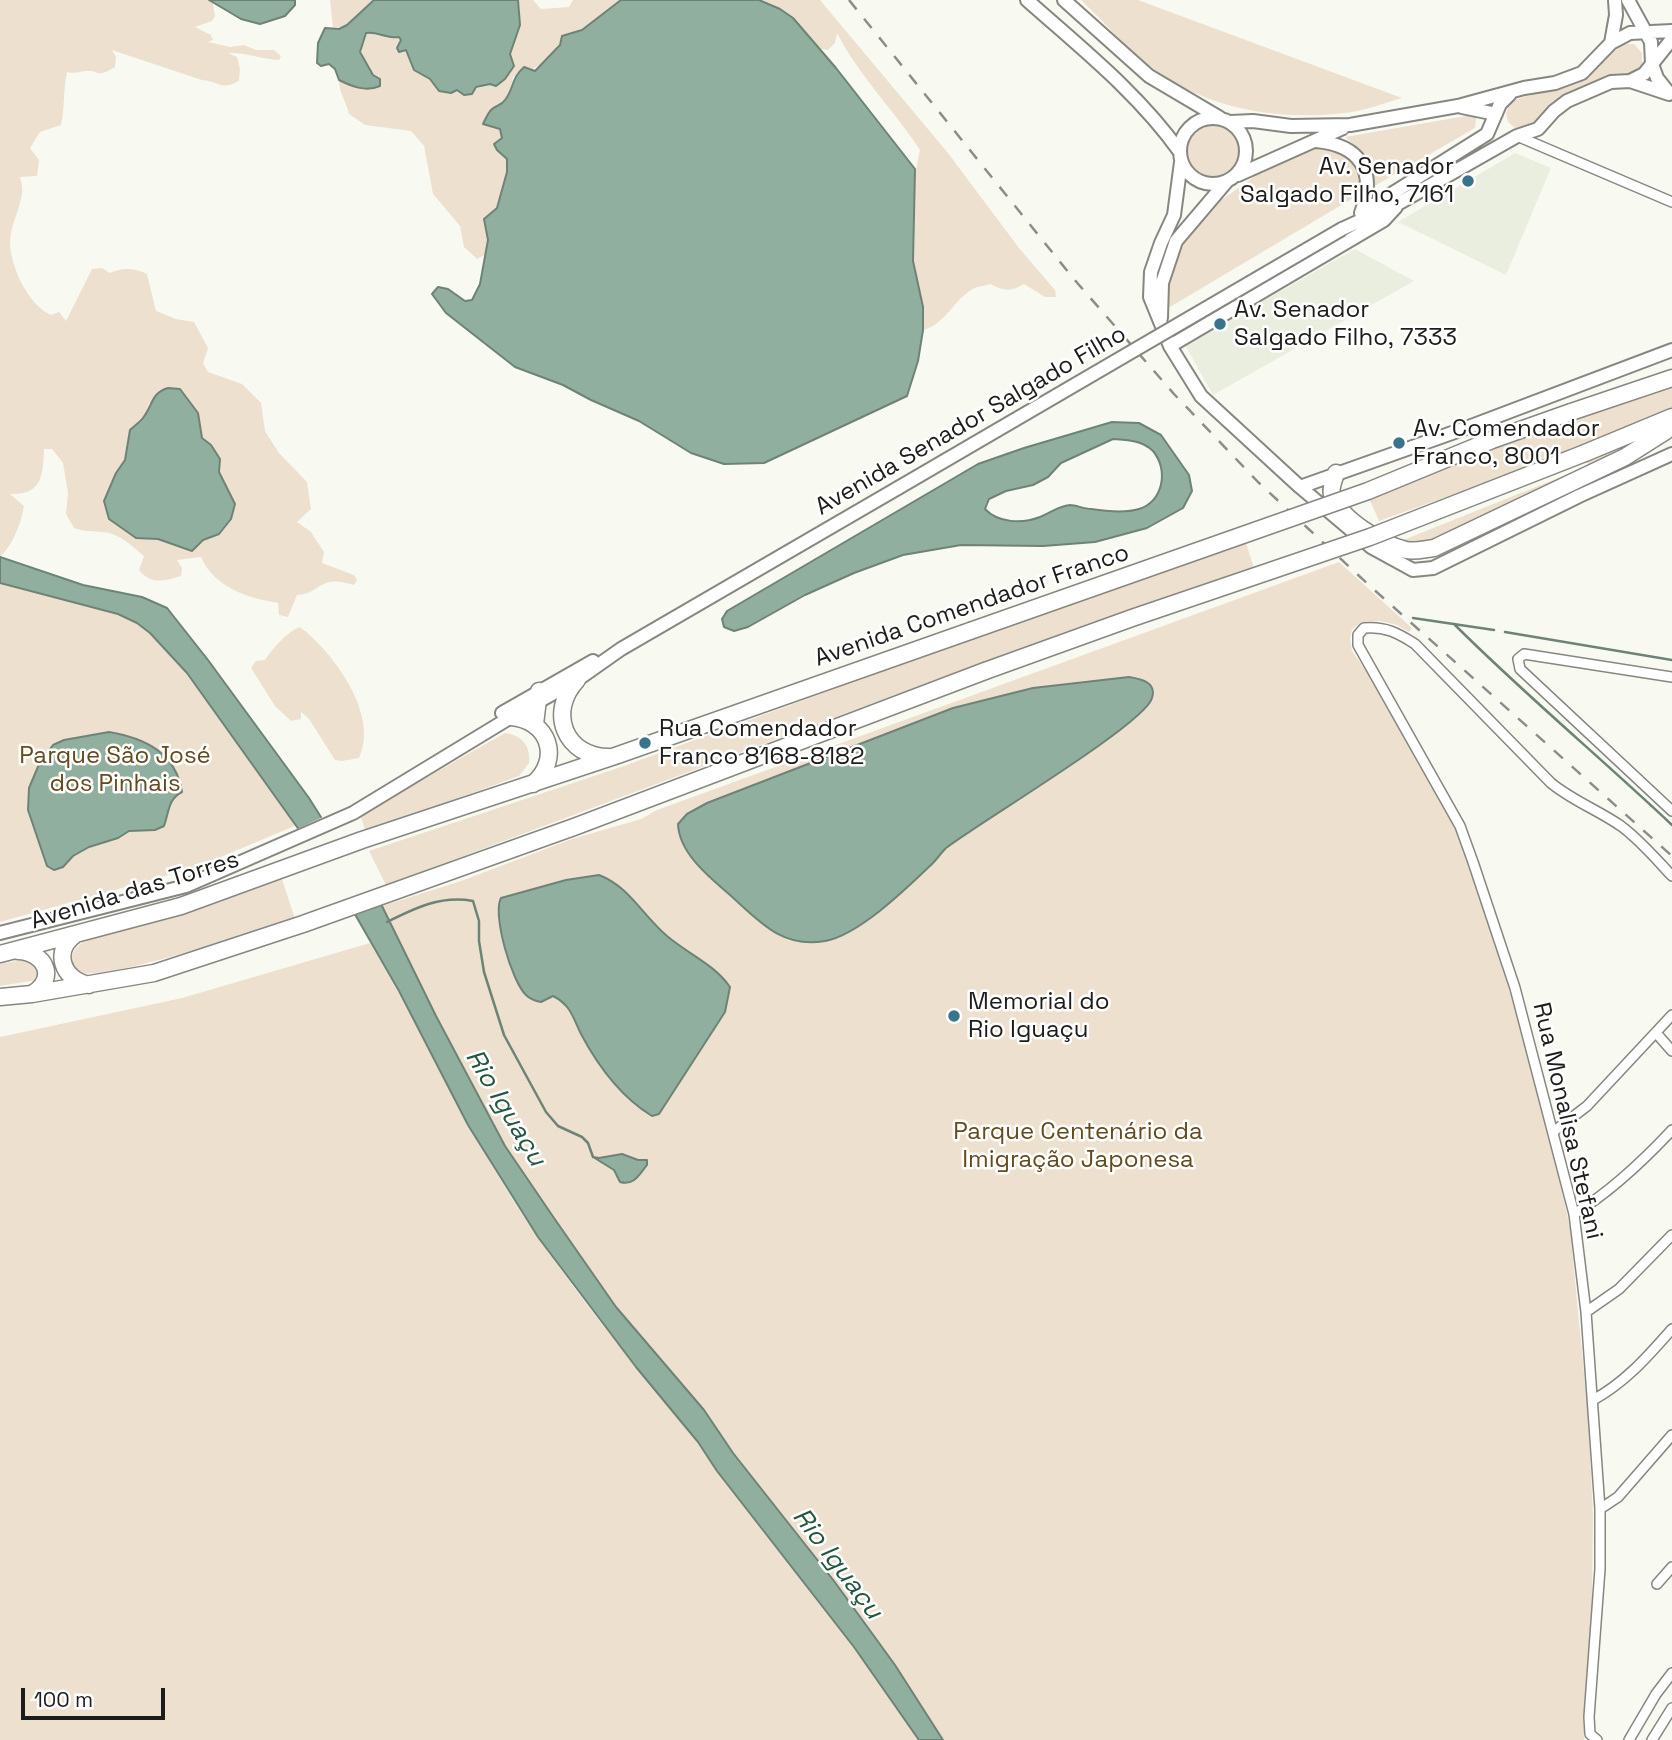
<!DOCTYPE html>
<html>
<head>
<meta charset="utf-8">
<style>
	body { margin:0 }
	#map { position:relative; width:1672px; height:1740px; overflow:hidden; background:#f8faf2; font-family:"Space Grotesk",sans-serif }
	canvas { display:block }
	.scale { position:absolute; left:21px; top:1688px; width:144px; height:32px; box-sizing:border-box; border:4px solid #1c1c1a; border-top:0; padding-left:9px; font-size:21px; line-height:24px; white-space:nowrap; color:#1c1c1a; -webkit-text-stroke:5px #fff; paint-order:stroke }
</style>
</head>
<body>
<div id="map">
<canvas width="1672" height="1740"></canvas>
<div class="scale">100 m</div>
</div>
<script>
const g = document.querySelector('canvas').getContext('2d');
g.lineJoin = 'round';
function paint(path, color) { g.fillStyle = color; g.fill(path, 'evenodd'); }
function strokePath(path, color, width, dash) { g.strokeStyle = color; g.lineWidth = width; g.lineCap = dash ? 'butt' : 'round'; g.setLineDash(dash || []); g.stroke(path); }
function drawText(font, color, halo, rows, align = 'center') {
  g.font = font + ' "Space Grotesk",sans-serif'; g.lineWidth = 5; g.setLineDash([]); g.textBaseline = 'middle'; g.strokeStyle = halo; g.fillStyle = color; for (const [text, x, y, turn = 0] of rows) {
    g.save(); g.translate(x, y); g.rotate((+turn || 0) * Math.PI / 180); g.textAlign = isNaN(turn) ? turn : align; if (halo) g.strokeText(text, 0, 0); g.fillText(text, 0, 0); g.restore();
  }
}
paint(new Path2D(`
	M1515,153L1551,168L1506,275L1398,222Z
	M1355,249L1414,281L1213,395L1185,345Z`), '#eaeedf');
paint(new Path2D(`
	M0,0H209L213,4L215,16L212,21L195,27L211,35L213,40L208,42L230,47L244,45L256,50H274L281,56L279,60C261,59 245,52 228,53L237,57L240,69L239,81C221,91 218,81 202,80L112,50L116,57L115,67C95,79 102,70 86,71C78,72 75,74 67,72C63,90 65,108 61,125L40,132L30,148L39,160L37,176L20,177C21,182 23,188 22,193C20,210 11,224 10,241C10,266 28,305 51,315L59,312L66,321L92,269L102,268L110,273C122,267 135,268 147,274L156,311L176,319L194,322L208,348L203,363L208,372L242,384L261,403L265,431L279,453L307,482L311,509L297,522L311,532L324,552L322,563L354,575L357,580L354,585C345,583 333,579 324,584C312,589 313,594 297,595L288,617L279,615L278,603C247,598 214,587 201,557L177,560L182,568L181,576C164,581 151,585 139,570L144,556C132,546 119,533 103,532C92,531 85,532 74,528L66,514L68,493L63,463L52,449H44C43,476 42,495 10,494L24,506C21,523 13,545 0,557ZM149,403L198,413L202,438L211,445L220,459L219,472L235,504L219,534L203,540L192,551L159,540L136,538L109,519L116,473L125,460L130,430L144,418Z
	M330,0H374C364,11 349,31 333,27Z
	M518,0H533L541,9L569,7L573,0H621L582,30L562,36C556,58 533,71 513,77C511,87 510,97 502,104C491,114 491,108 483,124L500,128L503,138L497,150L507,159V172L497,208L484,219L488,240L485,255L477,259L464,247L460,226L433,194L424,146L411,131L365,125L349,114C346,101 339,93 339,80L353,87L373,75C364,56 356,54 366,33C374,31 389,36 399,37L410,55L414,70L430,79L439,91L457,90L462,93L491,84C507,59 526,32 518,0Z
	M759,0H820L948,153L1019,248L1055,290L1056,297H1045L1024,284C1011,292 1004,291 990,284C985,286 978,286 973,289C954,299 945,325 923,330C923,305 915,283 913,259C910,224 912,184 920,150C894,110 859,76 837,33L835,43L828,50L819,49C798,23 790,13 759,0Z
	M1081,0H1138L1402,98C1384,103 1364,111 1345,113C1278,121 1206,109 1151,67C1126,48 1104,22 1081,0Z
	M1627,44H1634L1642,53V66L1638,72L1548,109L1532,126L1517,130L1508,122L1506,113L1511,102C1533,91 1558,93 1580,82C1598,73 1608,50 1627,44Z
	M1477,114L1475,128L1373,187C1374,163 1362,152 1345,137Z
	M1184 151a29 29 0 1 1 58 0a29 29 0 1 1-58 0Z
	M1312,147C1344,147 1364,160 1360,194L1170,307L1167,302L1168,278L1181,243L1220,201L1275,162Z
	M1672,383V412L1585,447L1379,521L1369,498L1493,445Z
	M1637,440L1639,443L1417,549L1396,543L1588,466L1587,460Z
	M1246,543L1254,568L943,677L386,885L369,851L621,767L971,639Z
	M1339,562L1412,628L1409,632L1397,625L1380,621L1363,622L1352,629L1350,639L1352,651L1374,682L1459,834L1514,1005L1551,1140L1570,1228L1588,1414L1593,1516L1592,1606L1584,1740H943L895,1665L834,1581L733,1453L704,1410L616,1307L505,1146L436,1016L382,906L461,881L572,839L641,819L657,810Z
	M0,583L118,614L137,623L150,633L187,673L297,825L197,867L0,922Z
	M300,627C333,652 380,715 359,758L342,761L335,760L309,719L301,712V719L291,721L275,706L251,668L256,661L265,660C273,648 287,632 300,627Z
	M505,733C522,735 531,746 529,763L519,776L366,832L360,815Z
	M282,879L295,919C257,930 104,983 75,972C69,956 71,950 86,940L182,915Z
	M370,943C428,1040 473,1145 539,1239C569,1282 602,1325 636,1366C663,1401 693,1434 717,1471L854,1647L919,1740H0V1037L182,998Z
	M28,959L41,968L37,980L0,986V964Z`), '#eee0ce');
const water = new Path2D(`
	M209,0H295V5L285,16L260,24L241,19Z
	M374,0H518L520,25L510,54L514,66L505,79L496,86L490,84L476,87L472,94L464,95L457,90L451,93L439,91L430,79L414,70L406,50L399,52L397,48L401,40L399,37C387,39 377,31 366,33L360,52L373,75L380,79V86C366,92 353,87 339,80L335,69L329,64L321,66L317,63L318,43L325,28L339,29L347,25Z
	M621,0H759L780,9L793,18L836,68L915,169L913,261L923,307V330L918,361L907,396L764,463L724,464L691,453L639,421L591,400L563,385L515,367L446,313L432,294L438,287L448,289L465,301L472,300L480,284L488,240L484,219L497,208L507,172V159L497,150L494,144L502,138L500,129L483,124C485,120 488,113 491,110C496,105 501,106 505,100C515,87 510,80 524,67L535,71L560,45L562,36L582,30Z
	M168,388L180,389L198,413L202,438L211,445L220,459L219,472L235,504L231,519L219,534L203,540L192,551L158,539L136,538L109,519L104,501L116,473L125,460L130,430C134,426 140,422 143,418C153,405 151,393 168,388Z
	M1112,422L1139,423L1161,435L1189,475L1192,491L1183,508L1147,528L1095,542L1043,546L961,545L903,555L854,573L805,595L748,627L734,631L724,627L722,619L727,611L978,464L1024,448ZM1113,439C1127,440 1142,440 1153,451C1169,470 1163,502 1139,509C1126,513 1104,511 1091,509C1084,509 1076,505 1070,505C1058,506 1050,513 1040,517C1022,524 998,523 985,509L989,499L1006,491L1033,485L1048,477L1061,463Z
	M0,557L83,585L142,597L167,608L208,660L309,798L336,841L382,906L436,1016L505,1146L554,1218L616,1307L704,1410L733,1453L834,1581L895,1665L943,1740H919L854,1647L717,1471L698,1442L636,1367L538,1237L468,1125L399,991L337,883L187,673L150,633L137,623L118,614L0,583Z
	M1129,677C1141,679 1157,682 1152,698C1145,724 978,823 946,848C941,853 937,859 932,864C907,888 859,935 825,941C782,949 759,921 730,895C709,877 679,853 678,824L687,814L707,803L953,708L1033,688Z
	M109,732C145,738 176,753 182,792C168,799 169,812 164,826L155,830L129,831L118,838L89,847L73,856L63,867L54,870L47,866L28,810L29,788L40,762L53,745L64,740Z
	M599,875C630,887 642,915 667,936C688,954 714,964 730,987L725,1012L659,1114L652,1116C621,1097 598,1066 581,1034C573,1018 571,1005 553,996L541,1002C535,1001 530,999 526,995C512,982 492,915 501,898L566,880Z
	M622,1154L638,1160H647V1165C639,1175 634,1186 620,1182L614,1170L593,1157L599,1158Z`);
paint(water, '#91af9f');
strokePath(water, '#6e8377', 2);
paint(new Path2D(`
	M325,816L339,839L379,896L347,908L334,885L295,830Z`), '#f8faf2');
strokePath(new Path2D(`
	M1413,618L1494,630
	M1454,624C1524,694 1600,757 1672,825
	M1505,632L1672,660
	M387,922C415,908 441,895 473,901L479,921V941L484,972L504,1035L546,1112L558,1126L582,1137L588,1143L593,1157`), '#6e8377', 2.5);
const street = new Path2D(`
	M1517,136L1672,202
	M1672,677L1524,654L1518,659L1520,669L1672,811
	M1657,1034L1672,1051
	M1553,1132L1587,1106L1672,1015
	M1574,1214C1610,1192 1643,1161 1672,1130
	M1586,1312L1619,1289L1672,1235
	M1593,1400C1626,1382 1648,1356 1672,1329
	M1600,1509L1618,1497L1672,1435
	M1657,1584L1672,1567
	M1597,1740L1590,1734L1589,1717L1600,1569V1509L1586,1312L1574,1214L1515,988L1473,862L1460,826L1358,645V635L1364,628C1385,626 1398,633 1415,644L1551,783C1573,801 1598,810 1621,826C1640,840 1656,859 1672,876
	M1629,1740L1656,1694L1672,1673
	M1652,1740L1672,1708`);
const secondary = new Path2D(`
	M1027,0C1081,48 1138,93 1180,152
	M1064,0L1149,76L1220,118
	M1628,0L1651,42L1652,64L1657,78L1669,93
	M1611,43L1616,15L1615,0
	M1630,81L1669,94
	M1462,107L1496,114
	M1180 151a33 33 0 1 1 66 0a33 33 0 1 1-66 0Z
	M1230,122L1253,121L1291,126L1350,125L1458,106L1524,88L1555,83L1582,73L1611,43L1630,33L1672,31
	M1316,141C1360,145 1377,171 1361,213
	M1181,162L1174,215L1161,243L1151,272L1150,297L1170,346L1201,396L1300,487L1371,547L1413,570L1433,568L1579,496L1672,454
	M1238,175L1343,128
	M1361,213L1487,134L1500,104L1510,94
	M1342,229L1401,202L1517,136L1538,129L1554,111L1567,101L1611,82L1630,81L1644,74L1672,39
	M1161,318L1162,283L1176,241L1227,181
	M1170,346L1384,220L1396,207
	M1300,487L1466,428L1672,350
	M502,713L593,661
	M0,933L186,886L353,813L511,717L577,680L621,649L898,488`);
const highway = new Path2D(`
	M1571,412L1672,378
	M1585,453L1672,417
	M1336,473C1334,480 1330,488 1332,495C1340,519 1383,545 1406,550C1415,552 1425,549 1434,548L1625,457L1666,431L1672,423
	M577,680C547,712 565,757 609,757
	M511,717C549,720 562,759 533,784
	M535,724L539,691
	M76,934C52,950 62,980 89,985
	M18,951C45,952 58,978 32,994
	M0,954L181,906L362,840L618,755L970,631
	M0,997L32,994L154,973L303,924L574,827L985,671`);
strokePath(street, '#858780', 12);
strokePath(secondary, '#858780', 16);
strokePath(highway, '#858780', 19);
strokePath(street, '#fff', 9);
strokePath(secondary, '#fff', 12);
strokePath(highway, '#fff', 16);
strokePath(new Path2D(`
	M849,0L1073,278L1174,394L1258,482L1370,586L1672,856`), '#8c8d88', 2.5, [12, 12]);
const secondaryBridge = new Path2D(`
	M898,488L1342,229`);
const highwayBridge = new Path2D(`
	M970,631L1368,491L1492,440L1571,412
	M985,671L1132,618L1370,537L1585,453`);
strokePath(secondaryBridge, '#858780', 16, []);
strokePath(highwayBridge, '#858780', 19, []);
strokePath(secondaryBridge, '#fff', 12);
strokePath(highwayBridge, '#fff', 16);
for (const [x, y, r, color] of [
	[1468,181,7,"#38758c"],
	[1220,324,7,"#38758c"],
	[1399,443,7,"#38758c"],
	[645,743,7,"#38758c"],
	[954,1016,7,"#38758c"]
]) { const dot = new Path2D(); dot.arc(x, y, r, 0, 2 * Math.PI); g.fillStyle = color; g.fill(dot); strokePath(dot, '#fff', 2.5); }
drawText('24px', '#1c1c1a', '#fff', [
	["Av. Senador",1454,167,"right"],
	["Salgado Filho, 7161",1454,195,"right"],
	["Av. Senador",1234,310],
	["Salgado Filho, 7333",1234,338],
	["Av. Comendador",1413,429],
	["Franco, 8001",1413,457],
	["Rua Comendador",659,729],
	["Franco 8168-8182",659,757],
	["Memorial do",968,1002],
	["Rio Iguaçu",968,1030]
], 'left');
drawText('24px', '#1c1c1a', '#fff', [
	["Avenida Senador Salgado Filho",971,421,-30],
	["Avenida Comendador Franco",972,606,-19],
	["Avenida das Torres",135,891,-17],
	["Rua Monalisa Stefani",1567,1121,77]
]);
drawText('24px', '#654a1e', '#fff', [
	["Parque São José",115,756],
	["dos Pinhais",115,784],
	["Parque Centenário da",1078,1132],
	["Imigração Japonesa",1078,1160]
]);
drawText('italic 26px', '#235840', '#fff', [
	["Rio Iguaçu",505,1108,59],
	["Rio Iguaçu",837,1564,53]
]);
</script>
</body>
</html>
